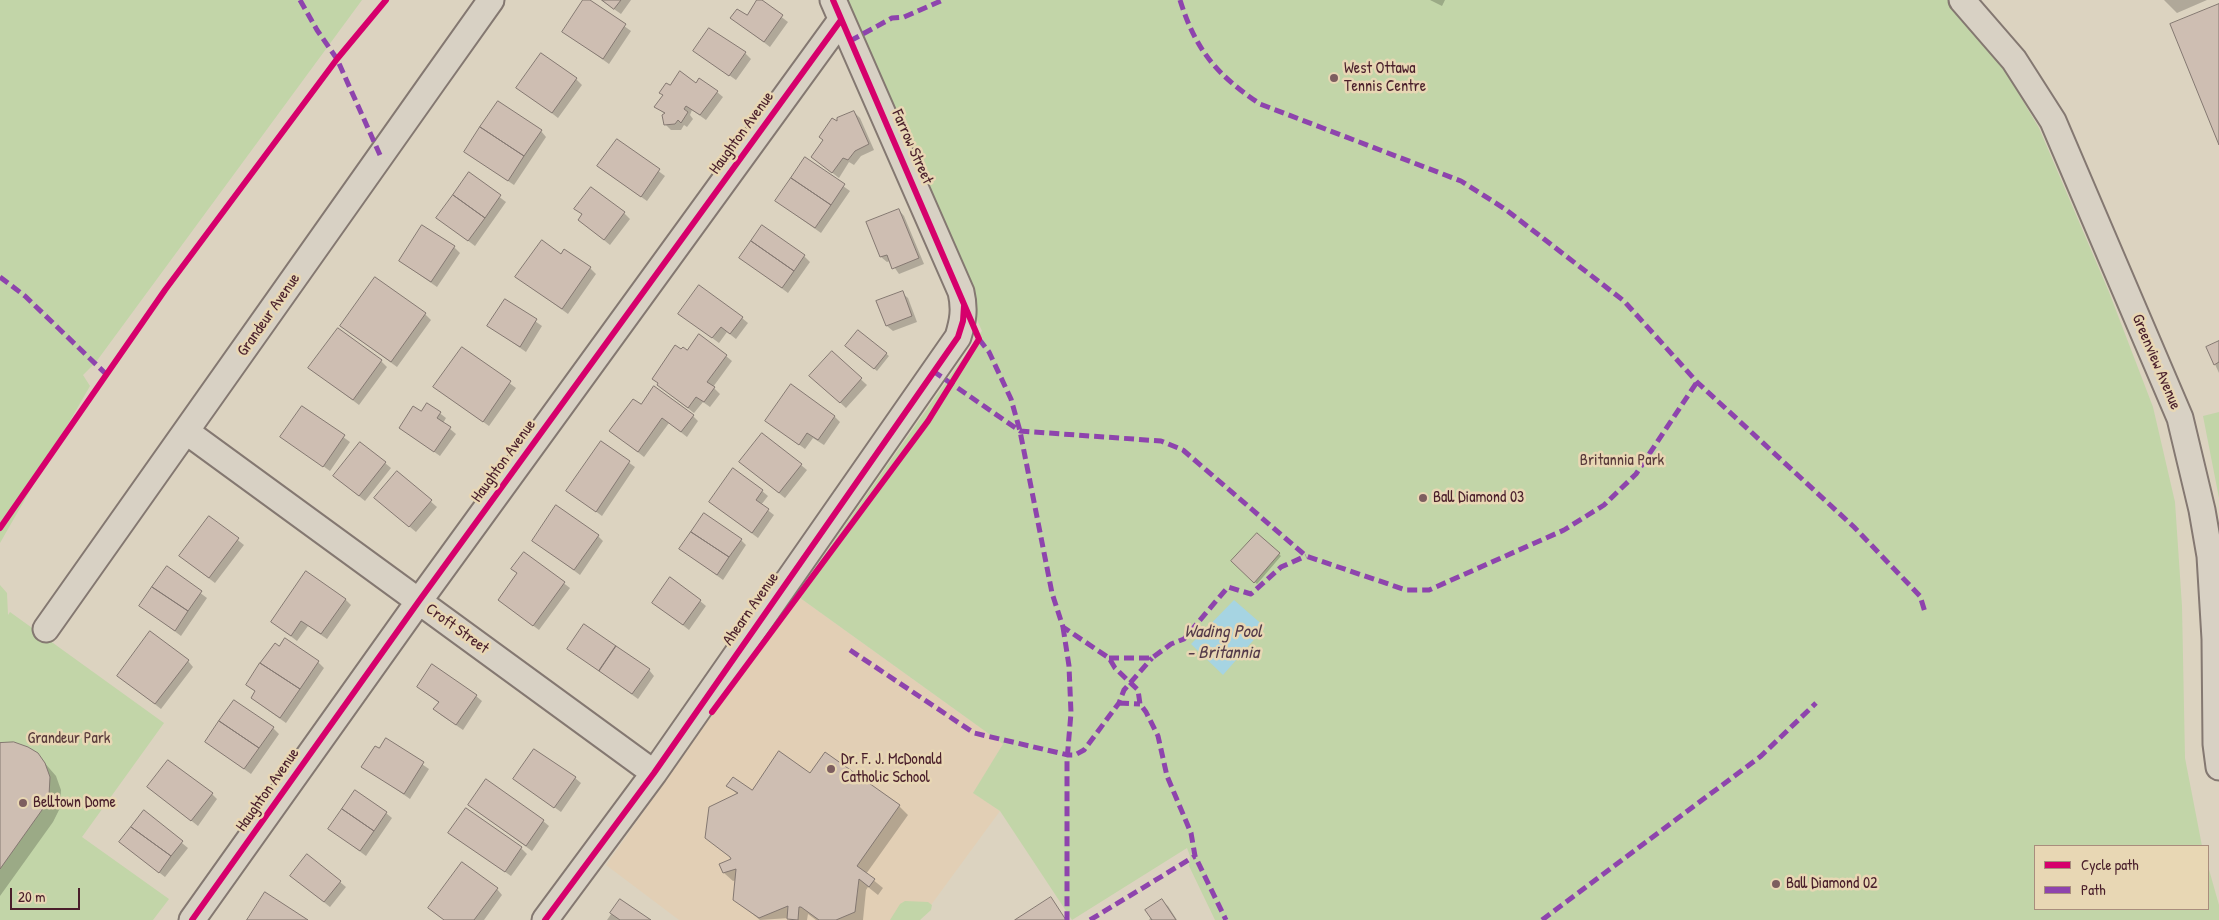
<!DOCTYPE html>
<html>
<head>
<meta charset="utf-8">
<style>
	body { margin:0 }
	#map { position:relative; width:2219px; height:920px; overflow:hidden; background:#dcd3c0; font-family:"Patrick Hand",sans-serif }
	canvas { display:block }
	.legend { position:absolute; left:2034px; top:845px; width:175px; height:65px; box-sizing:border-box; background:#e8d7b4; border:1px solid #a98d7d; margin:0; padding:6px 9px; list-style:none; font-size:15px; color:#4a1f2b }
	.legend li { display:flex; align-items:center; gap:10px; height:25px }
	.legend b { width:25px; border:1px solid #a98d7d }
	.scale { position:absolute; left:10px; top:888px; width:70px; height:22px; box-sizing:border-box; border:2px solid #4a1f2b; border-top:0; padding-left:6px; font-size:15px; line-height:18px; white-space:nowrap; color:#4a1f2b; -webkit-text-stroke:4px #e8d7b4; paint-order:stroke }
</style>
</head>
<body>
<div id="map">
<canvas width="2219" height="920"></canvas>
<ul class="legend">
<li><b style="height:6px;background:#d6006c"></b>Cycle path</li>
<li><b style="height:6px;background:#8e44ad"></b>Path</li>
</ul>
<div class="scale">20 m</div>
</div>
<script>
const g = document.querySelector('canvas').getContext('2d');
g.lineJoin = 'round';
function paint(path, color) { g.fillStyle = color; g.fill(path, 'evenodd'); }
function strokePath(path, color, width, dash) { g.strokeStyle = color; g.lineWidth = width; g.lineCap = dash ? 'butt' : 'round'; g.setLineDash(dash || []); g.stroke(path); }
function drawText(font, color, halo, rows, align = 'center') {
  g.font = font + ' "Patrick Hand",sans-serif'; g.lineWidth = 5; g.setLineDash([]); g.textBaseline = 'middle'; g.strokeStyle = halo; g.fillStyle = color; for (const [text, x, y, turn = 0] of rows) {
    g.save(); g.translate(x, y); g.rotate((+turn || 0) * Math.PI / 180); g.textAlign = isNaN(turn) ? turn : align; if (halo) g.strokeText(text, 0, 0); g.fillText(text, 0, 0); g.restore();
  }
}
paint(new Path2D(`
	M796,595L1003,744L974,793L1000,811L920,920H679L606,865Z`), '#e2cfb5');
paint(new Path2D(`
	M0,0H362L96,362L83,375L90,386L0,543Z
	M835,0H1976L2004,69L2039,128L2109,292L2153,407L2175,502L2182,606L2185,758L2202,846H2035V909H2208V866L2219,905V920H1215L1189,866L1190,856L1187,848L1072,920L1000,811L973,793L1003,744L796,595L982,331Z
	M2219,412V498L2203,416Z
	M0,585L7,593L8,615L10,612L164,723L82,837L169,899L153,920H0Z
	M905,901L928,902L932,905L931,910L920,920H890L900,904Z`), '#c2d5a8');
paint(new Path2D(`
	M1234,600L1265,627L1223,675L1191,644Z`), '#a6d4e2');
paint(new Path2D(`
	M584,0H588L631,31L609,64L563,31Z
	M601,0H631L621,14Z
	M759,0L788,22L770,47L732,18L747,17Z
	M1430,0H1445L1442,6Z
	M2164,0H2207L2177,13Z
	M695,51L745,53L751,59L736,80Z
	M576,79L582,85L558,118L518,87Z
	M696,84L717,92L723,97L706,120L692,110L690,115L693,119L687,127L684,125L681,130H671L665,124V114L656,107L664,96L661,93L671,87Z
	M854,112L860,118L874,150L861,156L854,165L849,162L839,178L812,157L838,124Z
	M541,131L546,137L514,185L465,152Z
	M617,140L665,176L647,201L604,171Z
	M805,159L850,191L821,233L776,201Z
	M469,174L506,202L475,246L438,218Z
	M576,208L624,213L630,219L610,245L579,220L583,215Z
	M899,210L904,216L924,264L899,274L890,261L887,262L881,257Z
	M454,247L460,253L437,287L400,261Z
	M804,256L810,262L788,293L741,258Z
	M590,268L596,274L568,314L517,277Z
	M902,293L908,298L917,322L893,331L887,326L878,302Z
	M505,300L542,326L526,352L489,326Z
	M425,314L431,320L397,367L341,326Z
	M680,314L742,318L748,323L736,339L727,332L719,343Z
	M858,331L889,356L877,371L849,348Z
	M2219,342V373L2207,347Z
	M462,348L516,388L489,426L441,392Z
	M681,351L726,356L732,361L713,387L720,394L710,407L703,402L694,413L658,385Z
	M832,353L867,385L846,408L817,381Z
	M381,361L387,367L359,405L310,368Z
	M428,404L446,418L443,423L456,434L440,456L400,428L422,413Z
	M641,405L693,416L698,421L687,437L669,423L644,457L611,431Z
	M302,407L350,442L330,471L282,437Z
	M835,417L840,422L824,445L813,438L805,449L767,421Z
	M601,443L635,467L602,516L568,491Z
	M740,462L801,465L807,470L785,498Z
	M385,463L391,468L365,501L334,476Z
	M397,472L437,507L416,532L381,503Z
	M762,491L768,496L761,505L774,515L758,538L710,502Z
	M210,518L244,545L215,583L186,561Z
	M1257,535L1281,556L1257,584L1233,561Z
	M598,536L603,541L580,575L533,540Z
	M741,540L746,545L723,580L681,549Z
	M524,553L570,588L539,630L505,605L518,574L513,569Z
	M167,568L207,598L181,636L141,606Z
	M345,599L351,605L327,639L308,626L297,641L272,622Z
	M700,601L706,606L689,630L654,603Z
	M280,647L318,662L324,668L286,723L258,703L252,698L256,692L247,685Z
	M569,649L649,670L654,676L638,699Z
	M188,661L193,667L161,709L119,676Z
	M418,687L476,696L482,701L463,730L441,715L435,709L439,703Z
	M273,728L279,734L251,774L206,742Z
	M387,740L429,769L410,799L363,766L380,750Z
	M0,744L37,754L56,776L61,790L60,808L53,822L0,896Z
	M810,775L899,806L908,815L866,874L883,888L878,895L868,887L866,890L863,920H816L808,914L807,920H790L789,918L760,920L734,899L736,880L733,881L724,873L721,864L733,859L707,838L738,795L728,785L752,792Z
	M575,778L581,783L561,812L515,779Z
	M149,787L212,794L217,799L198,826Z
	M469,805L543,821L549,826L532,851Z
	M144,812L188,848L165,877L126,847Z
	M386,813L392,818L366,856L330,829Z
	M456,838L521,848L527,854L511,876Z
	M291,876L340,882L346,887L330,907Z
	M497,889L502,895L484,920H444L430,908Z
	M620,901L649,920H607Z
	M1162,901L1168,906L1177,920H1149Z`), '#0003');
const building = new Path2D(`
	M583,0H590L626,24L603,59L562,32Z
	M602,0H621L614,9Z
	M757,0H762L783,15L764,42L730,18L737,9L747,15Z
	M2219,4V145L2170,24Z
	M709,28L746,52L729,76L693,51Z
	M541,53L577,78L552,113L516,88Z
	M680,71L696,83L699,78L718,91L700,115L686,106L684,109L688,112L681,123L678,120L675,124L664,125L662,115L665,113L654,107L663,95L659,93L666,83L670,85Z
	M498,101L542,130L524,156L480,127Z
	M854,111L869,144L855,151L848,160L843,158L832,173L811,157L823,140L819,137L832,118L837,121V118Z
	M480,127L524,156L508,181L464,152Z
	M617,139L660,169L641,197L597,166Z
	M805,157L845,184L831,205L791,178Z
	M469,172L501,195L485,218L453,195Z
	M791,178L831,205L815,228L775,201Z
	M591,187L625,212L604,240L578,220L582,214L574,209Z
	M453,195L485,218L468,241L436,218Z
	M899,209L919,258L892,269L887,255L880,257L866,222Z
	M422,225L455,246L431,282L399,261Z
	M762,225L805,255L794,271L751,241Z
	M542,240L561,254L564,249L591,267L562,309L515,277Z
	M751,241L794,271L782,288L739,258Z
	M375,277L426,313L391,362L340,326Z
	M699,285L743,317L730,334L721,327L712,338L678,314Z
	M903,291L912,316L886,326L876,301Z
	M505,299L537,319L520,347L487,326Z
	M338,328L382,360L353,400L308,368Z
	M858,330L887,353L874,369L845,346Z
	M699,334L727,355L707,382L715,387L704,402L696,397L688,408L657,385L658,383L652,379L675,345L681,349L683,347L687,350Z
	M2219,341V362L2214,365L2206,347Z
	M462,347L511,381L483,422L433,387Z
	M832,351L862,378L840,403L809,376Z
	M791,384L835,416L818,440L807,433L799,445L765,421Z
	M654,386L694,415L681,432L662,418L638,452L609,431L633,399L641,404Z
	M427,403L441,412L437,418L451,427L434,452L399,428L413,406L421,411Z
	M302,406L345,435L323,467L280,437Z
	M762,433L802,464L779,493L739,462Z
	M601,441L630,461L596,512L566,491Z
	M360,442L386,462L359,496L333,476Z
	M733,468L763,490L756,500L769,509L752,533L709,502Z
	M397,471L432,500L409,527L374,498Z
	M556,505L599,535L574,570L532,541Z
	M704,513L742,539L729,557L691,532Z
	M209,516L239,538L209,578L179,556Z
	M691,532L729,557L717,575L679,549Z
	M1257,533L1280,553L1254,583L1231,561Z
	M524,552L565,582L533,626L498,600L517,573L511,569Z
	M167,566L202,591L188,611L152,587Z
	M306,571L346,599L321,634L301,621L291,636L271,622Z
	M670,577L701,600L683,625L652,603Z
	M152,587L188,611L175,631L139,606Z
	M584,624L616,646L599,671L567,649Z
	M150,631L189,660L155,704L117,676Z
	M285,638L319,661L300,689L260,663L275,643L279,646Z
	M616,646L650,669L632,694L599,671Z
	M260,663L300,689L280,718L251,698L255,691L246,685Z
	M432,664L477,695L456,725L433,709L439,702L417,687Z
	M234,700L274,727L259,748L219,721Z
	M219,721L259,748L244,769L205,742Z
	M386,738L424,762L404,794L361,767L375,746L379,748Z
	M14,742L28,747L38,753L45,763L50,777L49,796L42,810L0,869V743Z
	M534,749L576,777L554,808L513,779Z
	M779,751L810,773L825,752L900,805L857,866L875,879L869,887L859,879L855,912L836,920H819L801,907H799L798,920L787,919L788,906L759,918L733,900L736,869L723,873L719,864L731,859L730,857L705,838L709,807L738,793L726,786L733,777L752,790Z
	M168,760L213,793L191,821L147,787Z
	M486,779L544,820L526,846L468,805Z
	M355,790L387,812L374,831L342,809Z
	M466,808L522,847L505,872L448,833Z
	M342,809L374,831L360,851L328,829Z
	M144,810L183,841L171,856L131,827Z
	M131,827L171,856L159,873L119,842Z
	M307,854L341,881L324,902L290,876Z
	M462,862L498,888L474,920H444L428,908Z
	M265,892L308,920H247Z
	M1051,897L1066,920H1015Z
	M620,899L651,920H620L610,913Z
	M1162,899L1176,920H1152L1145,910Z`);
paint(building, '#cebeb2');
strokePath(building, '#847871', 1);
const minor = new Path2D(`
	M1962,0L2014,60L2053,121L2180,418L2202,510L2210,556L2215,639L2216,744L2219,767
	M187,432L654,773
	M46,629C196,420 342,209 491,0
	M192,920L419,601L841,20
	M545,920L654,773L958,337C963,321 965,309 961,292L833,0`);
strokePath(minor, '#847871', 29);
strokePath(minor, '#d8d1c4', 25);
strokePath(new Path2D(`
	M300,0L317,30L337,59L380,155
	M1180,0C1196,51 1217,75 1260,104L1461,181L1505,209L1544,239L1624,301L1697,382L1854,527L1920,596L1925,612
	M850,41L892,18L904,17L943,0
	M0,277L25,296L106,374
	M979,339L989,352L1011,399L1020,431L1052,593L1063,627L1109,658L1115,668L1138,690L1140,704L1146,712L1158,736L1167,776L1191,833L1195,856L1226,920
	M933,371L1020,431L1161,441L1183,450L1306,556L1406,590H1429L1564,530L1604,505L1636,474L1697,382
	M1063,627L1069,666L1071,713L1067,760V920
	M850,650L974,733L1068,755H1075L1084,750L1119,703L1124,690L1152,658
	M1109,658H1152L1171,644L1184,639L1228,587L1251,594L1281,567L1306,556
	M1119,703L1140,704
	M1090,920L1195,856
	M1542,920L1761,756L1816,703`), '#8e44ad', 5, [10, 5]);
strokePath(new Path2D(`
	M0,528L165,290L337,59L386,0
	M712,712L928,421L979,339L833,0
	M192,920L419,601L841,20
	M545,920L654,773L958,337L963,321L964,306`), '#d6006c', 6);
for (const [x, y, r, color] of [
	[1334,78,5,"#7d5e5f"],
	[1423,498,5,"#7d5e5f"],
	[831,769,5,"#7d5e5f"],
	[23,803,5,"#7d5e5f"],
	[1776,884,5,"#7d5e5f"]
]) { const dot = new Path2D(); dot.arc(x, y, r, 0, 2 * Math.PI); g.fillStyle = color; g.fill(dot); strokePath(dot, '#e8d7b4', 2); }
drawText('16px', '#4a1f2b', '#e8d7b4', [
	["West Ottawa",1344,69],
	["Tennis Centre",1344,87],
	["Ball Diamond 03",1433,498],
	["Dr. F. J. McDonald",841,760],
	["Catholic School",841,778],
	["Belltown Dome",33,803],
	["Ball Diamond 02",1786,884]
], 'left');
drawText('16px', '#4a1f2b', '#e8d7b4', [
	["Haughton Avenue",742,133,-54],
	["Farrow Street",912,147,66],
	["Grandeur Avenue",269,315,-55],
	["Greenview Avenue",2156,362,67],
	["Haughton Avenue",504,461,-54],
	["Ahearn Avenue",751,609,-55],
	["Croft Street",457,629,36],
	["Haughton Avenue",268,790,-55]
]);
drawText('16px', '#593b3b', '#e8d7b4', [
	["Britannia Park",1622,461],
	["Grandeur Park",69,739]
]);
drawText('italic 18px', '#543a49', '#e8d7b4', [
	["Wading Pool",1223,632],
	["- Britannia",1223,653]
]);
</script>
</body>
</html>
